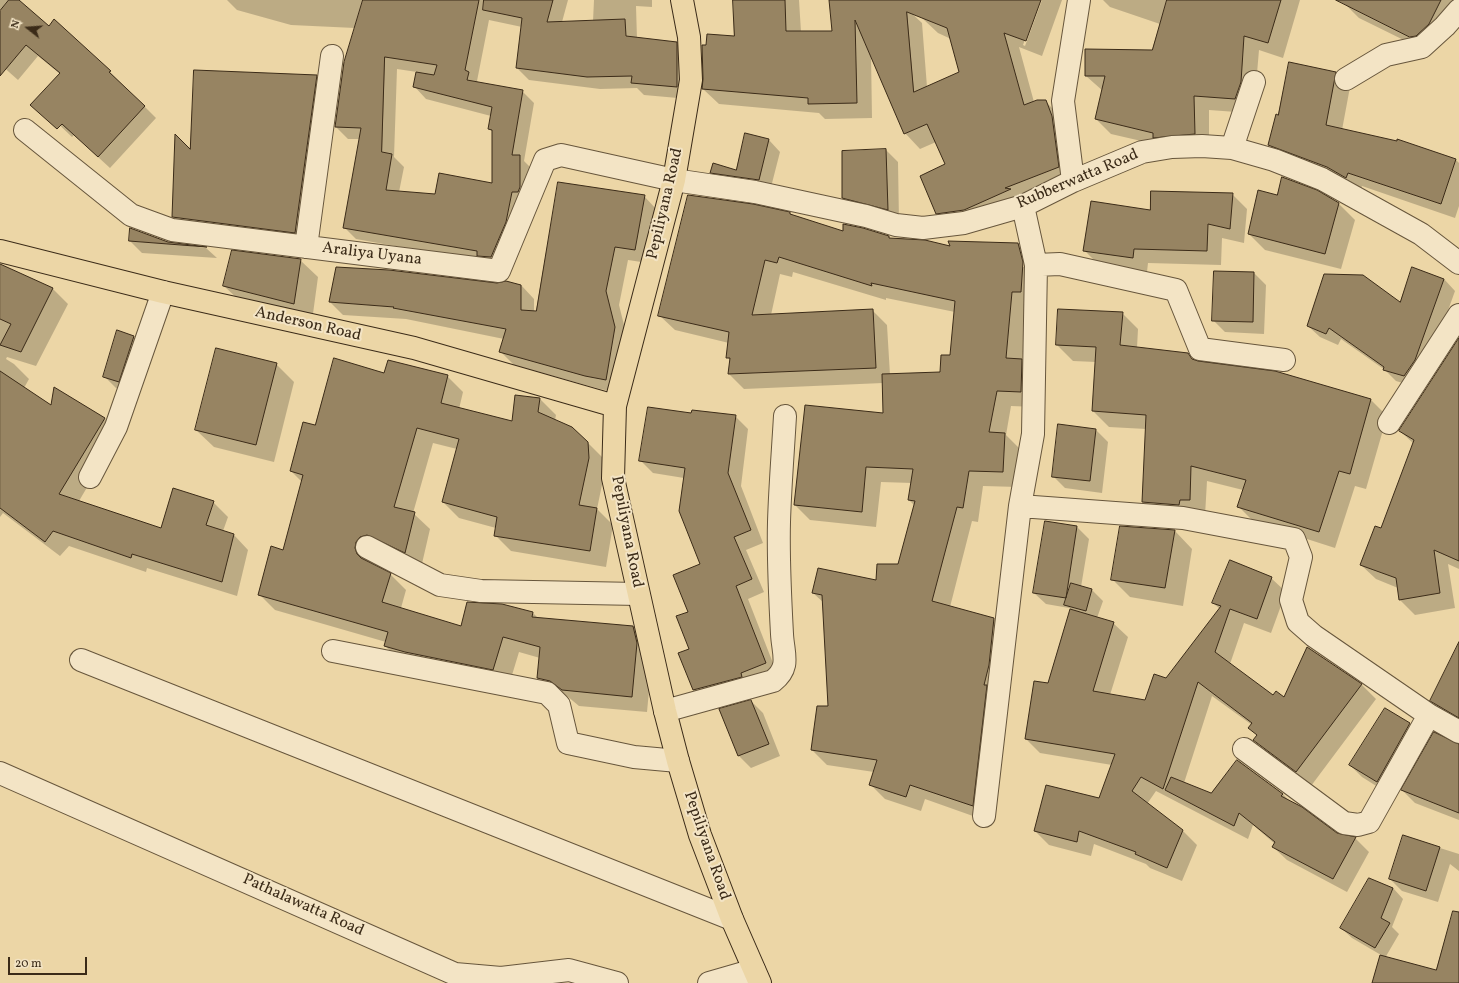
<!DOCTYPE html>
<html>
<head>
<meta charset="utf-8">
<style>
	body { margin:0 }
	#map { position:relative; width:1459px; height:983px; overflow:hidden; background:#ecd6a6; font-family:Vollkorn,serif }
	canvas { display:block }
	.north { position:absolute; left:8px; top:8px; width:40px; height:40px; -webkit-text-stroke:3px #f3e4c5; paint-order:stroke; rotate:287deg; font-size:11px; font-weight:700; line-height:16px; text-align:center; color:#3b2b18 }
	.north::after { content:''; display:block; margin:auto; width:14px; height:18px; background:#3b2b18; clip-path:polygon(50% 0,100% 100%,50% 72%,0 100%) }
	.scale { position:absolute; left:8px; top:957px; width:79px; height:18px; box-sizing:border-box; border:2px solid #3b2b18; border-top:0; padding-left:5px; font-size:12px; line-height:14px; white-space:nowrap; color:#3b2b18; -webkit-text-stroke:3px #f3e4c5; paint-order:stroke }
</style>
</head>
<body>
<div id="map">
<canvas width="1459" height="983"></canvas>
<div class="north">N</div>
<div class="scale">20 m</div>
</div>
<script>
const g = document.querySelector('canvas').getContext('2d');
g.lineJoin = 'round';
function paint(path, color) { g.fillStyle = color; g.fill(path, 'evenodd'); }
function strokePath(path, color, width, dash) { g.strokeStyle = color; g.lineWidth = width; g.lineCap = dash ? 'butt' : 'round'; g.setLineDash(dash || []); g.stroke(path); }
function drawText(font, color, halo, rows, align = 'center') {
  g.font = font + ' Vollkorn,serif'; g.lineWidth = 4; g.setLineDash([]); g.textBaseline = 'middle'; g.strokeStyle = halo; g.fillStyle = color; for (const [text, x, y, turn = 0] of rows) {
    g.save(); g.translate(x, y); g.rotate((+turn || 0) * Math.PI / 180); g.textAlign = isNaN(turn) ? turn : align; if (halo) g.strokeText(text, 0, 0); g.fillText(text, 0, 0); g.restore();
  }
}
paint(new Path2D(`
	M0,0H17L49,27L54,21L110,72L156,118L110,168L74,135L72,137L47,113L60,74L38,56L18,80L0,64Z
	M227,0H568L562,22L593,21L594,0H652V7L636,6L637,39L676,43L688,55L689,99L644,95L637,88L600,89L529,80L517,68L522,27L489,20L477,81L479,83L522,91L534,103L524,161L531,168L503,269L484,262L356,239L344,227L360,139H348L336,127L355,28L291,25L237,10ZM397,69L417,72L414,86L426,99L491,116L489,129L493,132V185L436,195L399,192L404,167L394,157Z
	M734,0H799L801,32H833L830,0H893L906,8L922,23L927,87L960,73L951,39L938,33L922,18L929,0H1040L1023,45L1025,46L1042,0H1062L1042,56L1019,47L1034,102L1045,101L1061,117L1074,182L953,229L937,213L947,165L936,142L920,149L905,133L871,54L872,118L825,119L819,113L719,104L703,89L735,37Z
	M1103,0H1300L1283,58L1259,50L1255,97L1250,113L1209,110V148L1163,146L1111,134L1096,119L1103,91L1086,76L1152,51L1160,24L1110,7Z
	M1345,0H1456L1426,51L1359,18L1344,3Z
	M1335,73L1350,87L1342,130L1455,159L1459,163V206L1455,218L1362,186L1360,192L1284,159L1269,145L1279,116Z
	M316,76L333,93L312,249L190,233L173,216Z
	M746,134L769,140L780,152L770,191L722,184L711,172H736Z
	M886,150L898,162L899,221L855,210L843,198Z
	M1232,194L1247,209L1244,243L1222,238L1221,265L1148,263L1147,272L1099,265L1084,250L1151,211Z
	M644,196L657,210L648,263L628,260L619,305L628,341L620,393L600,389L514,365L500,351L504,339L406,319L343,315L330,302L498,284L521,285L534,299V312H537Z
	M1339,204L1355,220L1341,269L1265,250L1249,234Z
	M790,213L793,216L844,232L888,237L891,239L952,247L1018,244L1033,259L1022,361L1036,375V407L1011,406L1006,435L1020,449L1018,487L983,486L978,522L972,521L950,607L994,619L1009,634L987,821L925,799L921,811L885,799L870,784L874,772L827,765L812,750L829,707L824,603L813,593L877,581L899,565L915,506L909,500L912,483L881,482L876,527L810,520L795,505L884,414L883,383L744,389L729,374L731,361L727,357L729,343L675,330L659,315ZM1020,257H1023L1025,267H1023ZM793,272L886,300V298L955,312L951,356L941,373L890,375L887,325L872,310L771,315L780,274L792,277Z
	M130,241L168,243L206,248L217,258L142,253Z
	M300,260L318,277L312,321L242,303L224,286Z
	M0,265L53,289L68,304L36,366L7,357L6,359L14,364L29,379L24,388L51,407L104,418L119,433L79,501L161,529L213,502L228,517L223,531L234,535L248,550L237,596L147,568L146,572L69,546L60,556L3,513L0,517Z
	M1254,273L1266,285L1264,334L1225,332L1213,320Z
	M1444,279L1455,291L1426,372L1416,387L1396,381L1385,370L1341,339L1338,345L1320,337L1308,326L1400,304Z
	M1122,313L1138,329L1137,348L1188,354L1194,361L1274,372L1371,400L1387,416L1366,489L1355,486L1335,548L1254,522L1238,506L1243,490L1207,481L1205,516L1159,518L1143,502L1146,429L1109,427L1093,411L1096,362L1073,361L1057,345Z
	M117,332L134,337L146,349L130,393L116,388L104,376Z
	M276,364L294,382L274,462L214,447L196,430Z
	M385,374L447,376L463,392L459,409L513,422L540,399L556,415L555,420L587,442L603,458L604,475L597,509L613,525L606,567L511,551L495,535L496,528L459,518L443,502L457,449L433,443L413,513L430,529L421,568L371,558L370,564L390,574L406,590L401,608L461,627L533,613L538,618L633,627L649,643L652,659L647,712L579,706L567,696L554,694L538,678L540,658L519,652L509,685L401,661L385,646L386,642L275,610L259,594L283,552L302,482L291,471L315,426Z
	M1459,398V569L1448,564L1455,608L1415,615L1400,600L1398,588L1376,579L1361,565L1381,529L1414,444L1400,431Z
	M692,415L735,416L748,429L741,486L763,543L746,550L764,592L748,599L778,676L706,703L693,690L689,612L702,564L684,478L653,473L640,460Z
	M1096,430L1108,442L1102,493L1065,488L1053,476Z
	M1046,522L1077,527L1089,539L1081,587L1092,590L1103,601L1097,618L1113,623L1128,637L1110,695L1146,701L1166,679L1220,609L1213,603L1271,578L1286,592L1271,633L1244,623L1230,664L1273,697L1284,699L1307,648L1362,685L1376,699L1311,786L1269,754L1255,740L1258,736L1250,728L1252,725L1212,696L1184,783L1211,794L1238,761L1283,794L1291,803L1336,834L1355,838L1369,852L1347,892L1287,860L1273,847L1275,844L1253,825L1248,839L1156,791L1147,804L1182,830L1197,845L1182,881L1150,868L1146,864L1094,844L1091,856L1049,845L1035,831L1099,799L1112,765L1040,753L1026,739L1048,684L1071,610L1069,608L1046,604L1034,593Z
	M1175,531L1192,549L1183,606L1130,597L1112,579Z
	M1459,644V722L1444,713L1431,700Z
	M751,701L763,713L780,756L751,768L739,756L720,710Z
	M1409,724L1421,736L1389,794L1362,777L1350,765Z
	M1459,745V820L1415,803L1402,790Z
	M1440,848L1459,854V871L1450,864L1438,902L1402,891L1390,879Z
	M1369,879L1393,888L1403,899L1392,927L1399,934L1385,958L1437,972L1459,928V983H1373L1381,955L1352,938L1341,928Z`), '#0003');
const building = new Path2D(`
	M9,0H19L49,26L54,19L111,71L109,72L145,106L98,157L62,124L57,129L30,105L60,73L26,45L0,76V11Z
	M363,0H479L465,70L469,72L467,80L523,90L512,155H520V187L518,192H512L506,222L491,257L477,256V251L343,228L361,128L335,127L344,62ZM385,57L437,65L434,75L416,72L413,87L492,107L488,129L492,130V183L439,173L435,194L386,190L392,154L382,152Z
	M484,0H553L547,22L625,19L626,36L677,42V87L631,83L632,76L587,77L516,68L522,18L483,10Z
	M733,0H785L786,31H832L829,0H1041L1026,41L1004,33L1024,105L1037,100H1046L1052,116L1059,167L1005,188L1011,189L964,210L936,214L920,176L945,164L927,124L904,134L855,20L857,103L808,104V98L702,89L703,79L702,45H706L707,34L734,36ZM907,12L947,28L959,72L914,92Z
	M1167,0H1281L1268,43L1244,36L1241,82L1235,99L1194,96L1195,134L1153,138V133L1095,119L1105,76H1085V49L1152,50Z
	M1336,0H1441L1429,24L1416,36L1410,37Z
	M1289,62L1336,72L1326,125L1397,141V139L1456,159L1441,204L1348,173L1346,178L1327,167L1268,145L1276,114L1278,115Z
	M194,70L317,75L295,233L172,217L175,134L190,149Z
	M745,133L769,139L759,180L710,173L713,163L736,170Z
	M886,149L888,210L842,198V151Z
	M1282,177L1317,190L1339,203L1325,254L1248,234L1258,190L1277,195Z
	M558,182L645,195L635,250L615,247L606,291L615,327L606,380L585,376L499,352L506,329L393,308L394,307L329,302L336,267L389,270L497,283L506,281L521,285V310L536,311Z
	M1151,191L1233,193L1230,229L1208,224L1207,251L1134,249L1133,258L1083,251L1091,201L1150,210Z
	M688,195L753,204L790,212V214L843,231V224L863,228L889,236V238L925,240L950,246L948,241L1018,243L1023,262L1021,292H1012L1006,358L1022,359L1021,392L997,391L989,432L1005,433L1003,472L969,471L963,508L957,507L932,601L994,618L989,665L984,685H987L973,806L910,785L906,797L869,785L877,760L811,750L817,706H828L822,595L812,593L818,568L876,580L877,564H898L915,501L908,500L913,469L866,467L862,512L794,505L805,405L883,413L882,374L940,372L941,355H950L955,301L871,283L872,286L779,257L777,263L765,260L752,315L873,309L876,368L728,374L730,358H726L729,332L658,316Z
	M130,228L168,242L207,247L129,241Z
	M232,250L301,259L294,304L223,286Z
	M0,264L53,288L21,352L0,345L11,324L0,319Z
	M1412,267L1444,279L1415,360L1404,376L1383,370L1384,367L1329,328L1326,334L1307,326L1324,274L1363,275L1400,302Z
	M1214,271L1254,272L1253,322L1212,321Z
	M1058,309L1123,312L1120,345L1188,353L1192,359L1198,361L1275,371L1371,399L1350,474L1339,471L1319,532L1237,507L1246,480L1191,466L1190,500H1180L1179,505L1142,502L1146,415L1092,411L1096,347L1056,345Z
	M117,330L134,336L119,382L103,377Z
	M1459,338V561L1434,550L1440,593L1399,600L1396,578L1360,565L1375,526L1381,528L1414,440L1399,431Z
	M216,348L277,363L256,445L195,430Z
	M334,358L384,373L388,360L448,375L441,403L512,421L515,395L540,398L538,412L572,427L588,442L589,458L579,505L597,508L590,551L494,536L497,517L442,502L459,439L417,428L394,507L415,512L405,553L367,535L360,537L356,542L355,548L357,554L361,558L391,573L382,602L461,626L467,602L502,604L533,612L532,617L633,626L637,643L632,697L562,690L550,681L537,678L540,647L503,637L493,670L405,652L384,646L388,632L258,595L271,546L283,550L303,475L290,471L303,422L315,425Z
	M0,371L51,405L54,387L105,418L59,494L161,528L173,488L214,501L206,525L234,534L222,582L132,554L131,558L53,531L45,542L0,508Z
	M648,407L691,413L692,410L736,415L728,473L751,530L734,537L752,579L736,586L766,663L741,673L742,677L693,690L678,653L689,649L676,616L688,612L673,575L700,564L679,511L685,468L639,461Z
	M1058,424L1096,429L1090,481L1052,477Z
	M1045,521L1077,526L1066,598L1033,593Z
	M1120,526L1175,530L1165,588L1111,580Z
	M1230,560L1272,577L1257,619L1230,609L1215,652L1273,695L1276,691L1284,697L1307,647L1362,684L1296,772L1253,740L1257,735L1248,728L1252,723L1198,682L1163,789L1141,777L1132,791L1183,830L1167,868L1135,854L1136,852L1079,831L1077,842L1034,831L1046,785L1099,798L1115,754L1025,739L1034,681L1048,683L1070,609L1114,622L1093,691L1145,700L1154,674L1166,678L1221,606L1212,603Z
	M1071,583L1092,589L1086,611L1064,605Z
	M1459,642V718L1430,701Z
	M751,700L769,744L738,756L719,709Z
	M1385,708L1410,723L1377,782L1349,765Z
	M1434,732L1459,744V813L1401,790Z
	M1237,760L1283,794L1281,796L1302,807L1337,833L1356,837L1333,879L1272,847L1275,842L1239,813L1234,826L1165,790L1171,777L1211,793Z
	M1403,835L1440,847L1426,891L1389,879Z
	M1369,878L1393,888L1381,918L1390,923L1375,948L1340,928Z
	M1453,911L1459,912V983H1372L1380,955L1436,970Z`);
paint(building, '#978462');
strokePath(building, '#3b2b18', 1);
const minor = new Path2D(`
	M1346,79L1386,55L1422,47L1445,26L1459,10
	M25,130L131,215L172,230L499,271L545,160L561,155L674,180L755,192L866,216L896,225L923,228L964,223L1023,206L1073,181L1142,152L1172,147L1202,146L1232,148L1274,160L1322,179L1421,234L1459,263
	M1232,148L1254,82
	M1073,181L1063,101L1079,0
	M306,247L332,56
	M1036,265L1060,264L1176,290L1200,349L1284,360
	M1389,423L1459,315
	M90,477L116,427L163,292
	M1020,506L1183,518L1294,539L1301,557L1291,600L1298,622L1314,636L1429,715L1459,732
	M367,547L440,585L481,591L638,594
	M333,651L547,693L559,705L568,743L634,757L678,761
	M81,660L732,919
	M665,711L773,681C791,667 783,654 782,634C780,597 778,559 779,522C780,487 783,451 785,416
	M1244,749L1344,823L1358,825L1369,822L1429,715
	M0,773L455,974L501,978L569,970L617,983
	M984,816L1020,506L1033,434L1036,265L1023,206
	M709,983L754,970`);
const major = new Path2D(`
	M682,0L689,37L691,80L674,180L615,406L613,478L665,711L678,761L700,835L732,919L760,983
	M0,251L163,292L414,348L615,406`);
strokePath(minor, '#67563c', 24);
strokePath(major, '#3b2b18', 24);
strokePath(minor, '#f3e4c5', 22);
strokePath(major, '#ecd6a6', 22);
drawText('16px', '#3b2b18', '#f3e4c5', [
	["Rubberwatta Road",1078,180,-23],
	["Pepiliyana Road",666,204,-77],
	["Araliya Uyana",372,255,7],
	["Anderson Road",308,325,13],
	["Pepiliyana Road",626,532,79],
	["Pepiliyana Road",706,846,71],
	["Pathalawatta Road",303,906,24]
]);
</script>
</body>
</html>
